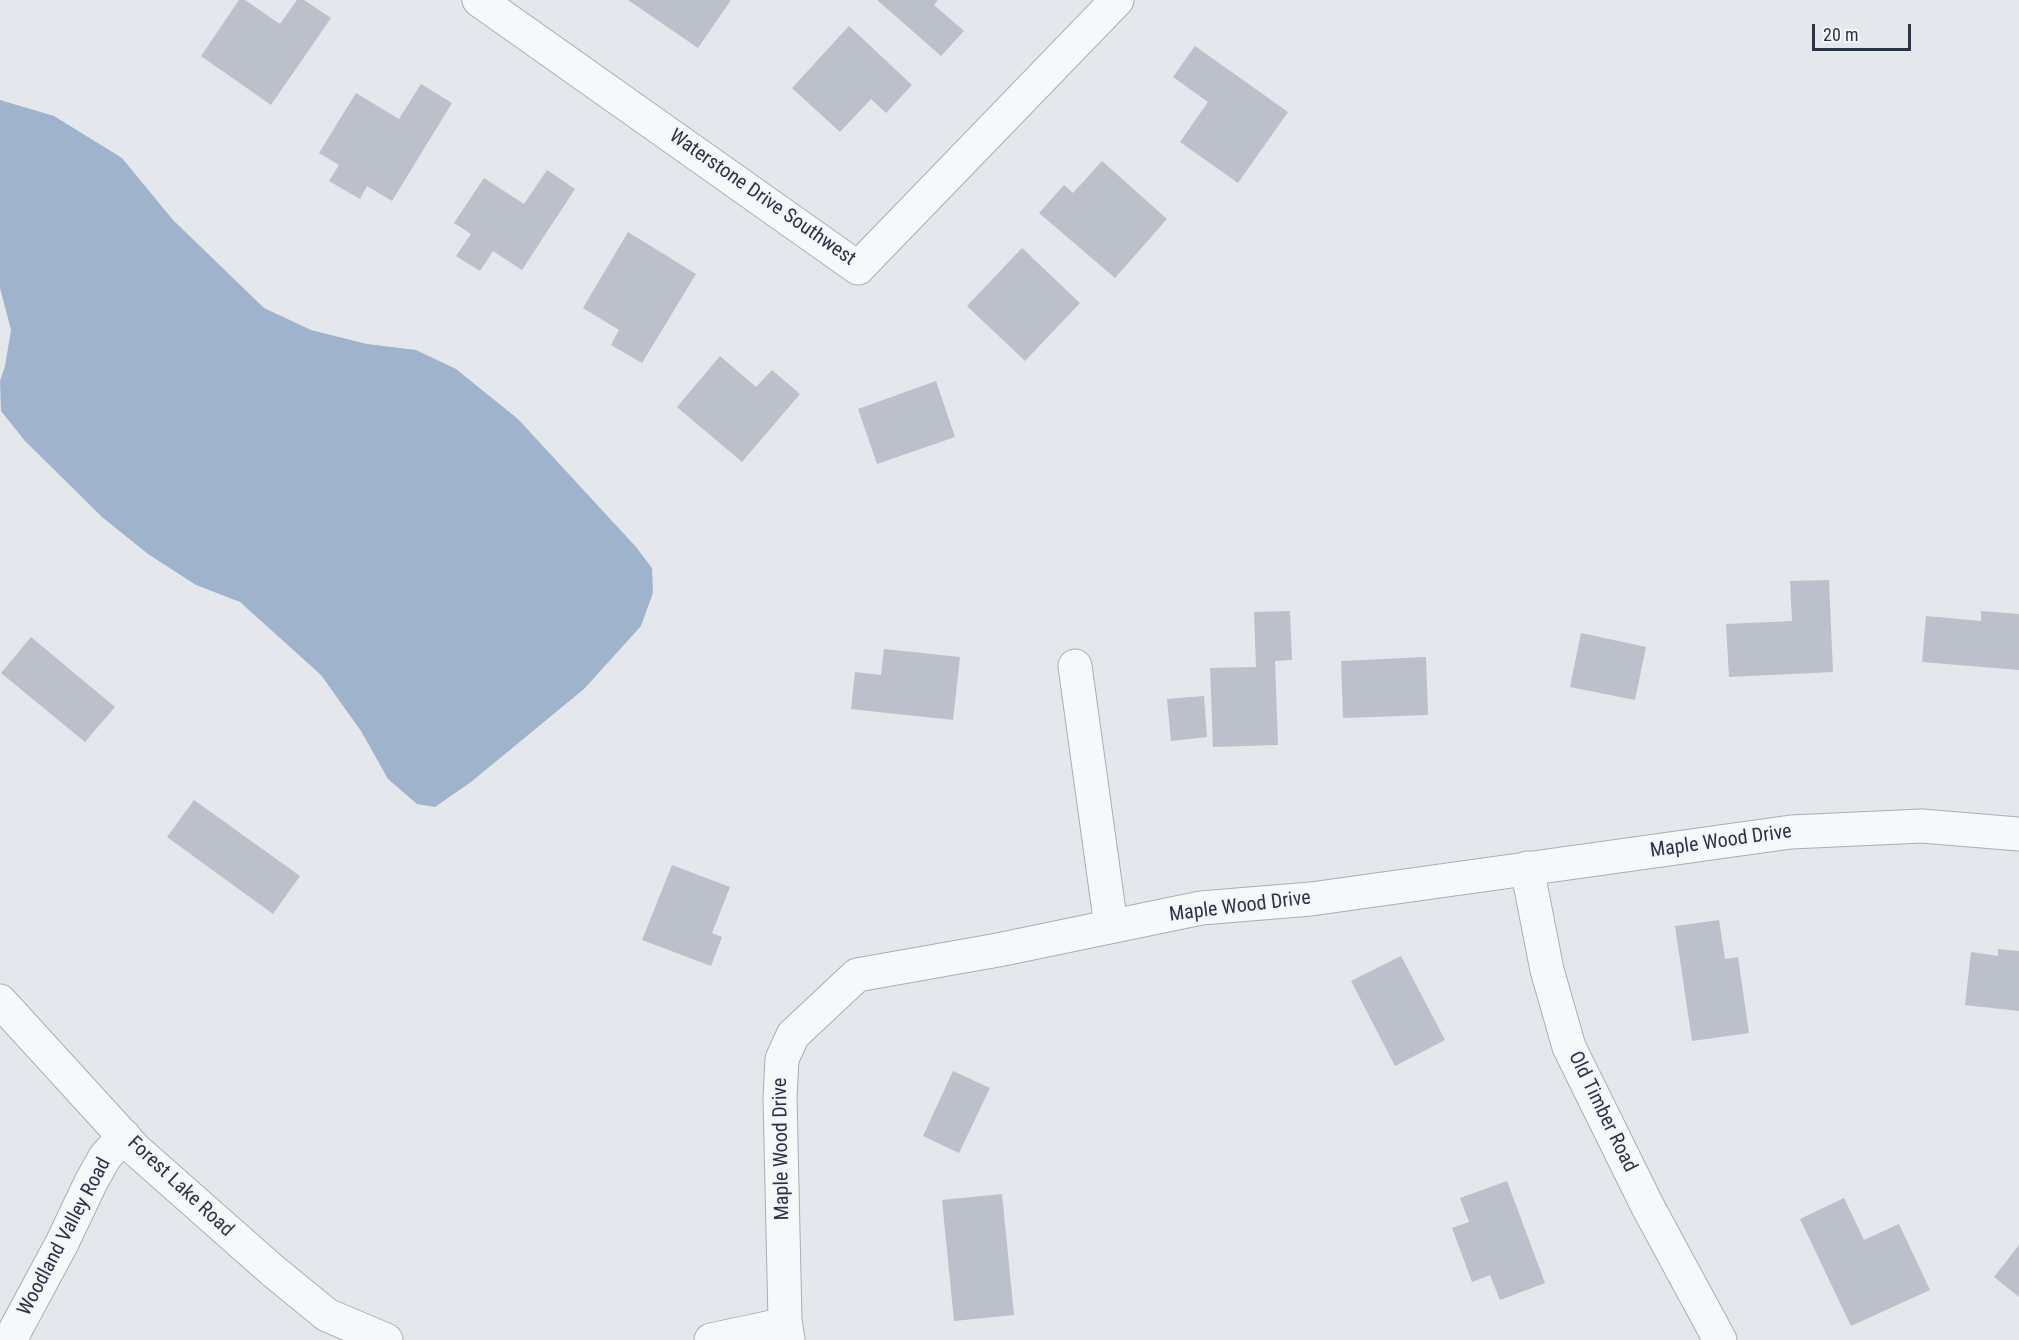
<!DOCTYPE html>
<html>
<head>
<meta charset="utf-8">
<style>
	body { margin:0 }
	#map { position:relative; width:2019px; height:1340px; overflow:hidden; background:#e4e7ec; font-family:"Roboto Condensed",sans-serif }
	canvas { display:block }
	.scale { position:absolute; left:1812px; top:24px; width:99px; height:27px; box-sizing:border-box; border:3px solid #2b3445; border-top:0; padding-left:8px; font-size:18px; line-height:21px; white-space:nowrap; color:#2b3445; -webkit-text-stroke:4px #f4f6f9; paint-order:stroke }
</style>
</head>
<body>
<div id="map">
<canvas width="2019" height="1340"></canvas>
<div class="scale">20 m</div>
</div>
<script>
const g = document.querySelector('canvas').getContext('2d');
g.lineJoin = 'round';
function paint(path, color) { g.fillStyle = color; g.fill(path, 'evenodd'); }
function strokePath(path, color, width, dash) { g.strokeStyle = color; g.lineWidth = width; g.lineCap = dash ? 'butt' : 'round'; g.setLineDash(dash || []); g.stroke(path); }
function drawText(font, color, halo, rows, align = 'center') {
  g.font = font + ' "Roboto Condensed",sans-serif'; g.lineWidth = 4.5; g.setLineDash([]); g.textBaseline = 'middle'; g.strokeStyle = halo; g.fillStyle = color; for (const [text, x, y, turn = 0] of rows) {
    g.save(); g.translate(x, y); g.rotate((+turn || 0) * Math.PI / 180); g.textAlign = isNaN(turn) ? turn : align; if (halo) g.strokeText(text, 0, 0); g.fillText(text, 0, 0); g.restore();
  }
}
paint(new Path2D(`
	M0,100L54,116L122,158L173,220L264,308L311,330L367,344L416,350L456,369L518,419L636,547L652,568L653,593L641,626L584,689L471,782L435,807L417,804L388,779L361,731L321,675L240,602L196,585L148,554L102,517L25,441L1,411L0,381L5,366L11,330L0,288Z`), '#9fb4cc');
paint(new Path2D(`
	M239,0H245L280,24L297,0H304L331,18L271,105L201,56Z
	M628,0H731L698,48Z
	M877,0H938L934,5L964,31L941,56Z
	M849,26L912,85L886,113L871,99L840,132L792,88Z
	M1195,46L1288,112L1238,183L1180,142L1208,102L1173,77Z
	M421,84L452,103L392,201L367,186L360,199L329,181L339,165L319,153L356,93L399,119Z
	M1102,161L1167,219L1115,278L1039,213L1064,185L1073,193Z
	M547,170L575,189L522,270L493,251L480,271L456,256L471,234L454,223L484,178L524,204Z
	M628,232L696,274L642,363L611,345L619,330L583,308Z
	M1022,248L1080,303L1025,361L967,306Z
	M720,356L756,387L772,370L800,394L742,462L677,407Z
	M936,381L955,437L877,464L858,409Z
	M1829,580L1833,672L1729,677L1726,624L1792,621L1790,581Z
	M1290,611L1292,660L1275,661L1278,745L1213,747L1210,668L1256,667L1254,612Z
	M1981,611L2019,614V670L1922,662L1926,616L1981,621Z
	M1581,633L1646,647L1635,700L1570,687Z
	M31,637L115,707L85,742L1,673Z
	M884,649L960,657L953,720L851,709L855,672L881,675Z
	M1426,657L1428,715L1343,718L1341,661Z
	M1204,696L1207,737L1171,741L1167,699Z
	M194,800L300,876L273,914L167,837Z
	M672,865L730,887L712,933L722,937L711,966L642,940Z
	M1719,920L1725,959L1738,957L1749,1033L1692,1041L1675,926Z
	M1998,949L2019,951V1011L1965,1005L1971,952L1998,956Z
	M1401,956L1445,1040L1395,1066L1351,981Z
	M953,1071L990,1088L959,1153L923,1136Z
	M1507,1181L1545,1283L1500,1300L1490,1275L1472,1282L1452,1228L1469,1222L1460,1198Z
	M1002,1194L1014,1315L954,1321L942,1200Z
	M1844,1198L1864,1240L1899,1224L1930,1290L1851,1326L1800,1219Z
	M2019,1245V1297L1994,1277Z`), '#bbc0ca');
const minor = new Path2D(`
	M479,0L858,268L1117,0
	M1075,666L1111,926
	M1527,868L1547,970L1569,1047L1648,1207L1720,1340
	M0,1001L135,1149L272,1270L327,1315L386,1340
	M10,1340L62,1243L91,1182L105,1157L124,1136
	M711,1340L772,1327L785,1320
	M788,1340L785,1320L780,1098L782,1059L793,1035L857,975L998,950L1201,908L1311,899L1791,832L1922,826L2019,834`);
strokePath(minor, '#a9aeb7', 35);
strokePath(minor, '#f7f8fa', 33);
drawText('20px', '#2b3445', '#f4f6f9', [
	["Waterstone Drive Southwest",762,198,35],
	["Maple Wood Drive",1721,842,-8],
	["Maple Wood Drive",1240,907,-7],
	["Old Timber Road",1602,1112,64],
	["Maple Wood Drive",782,1149,-91],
	["Forest Lake Road",180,1187,43],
	["Woodland Valley Road",65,1237,-62]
]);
</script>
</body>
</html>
